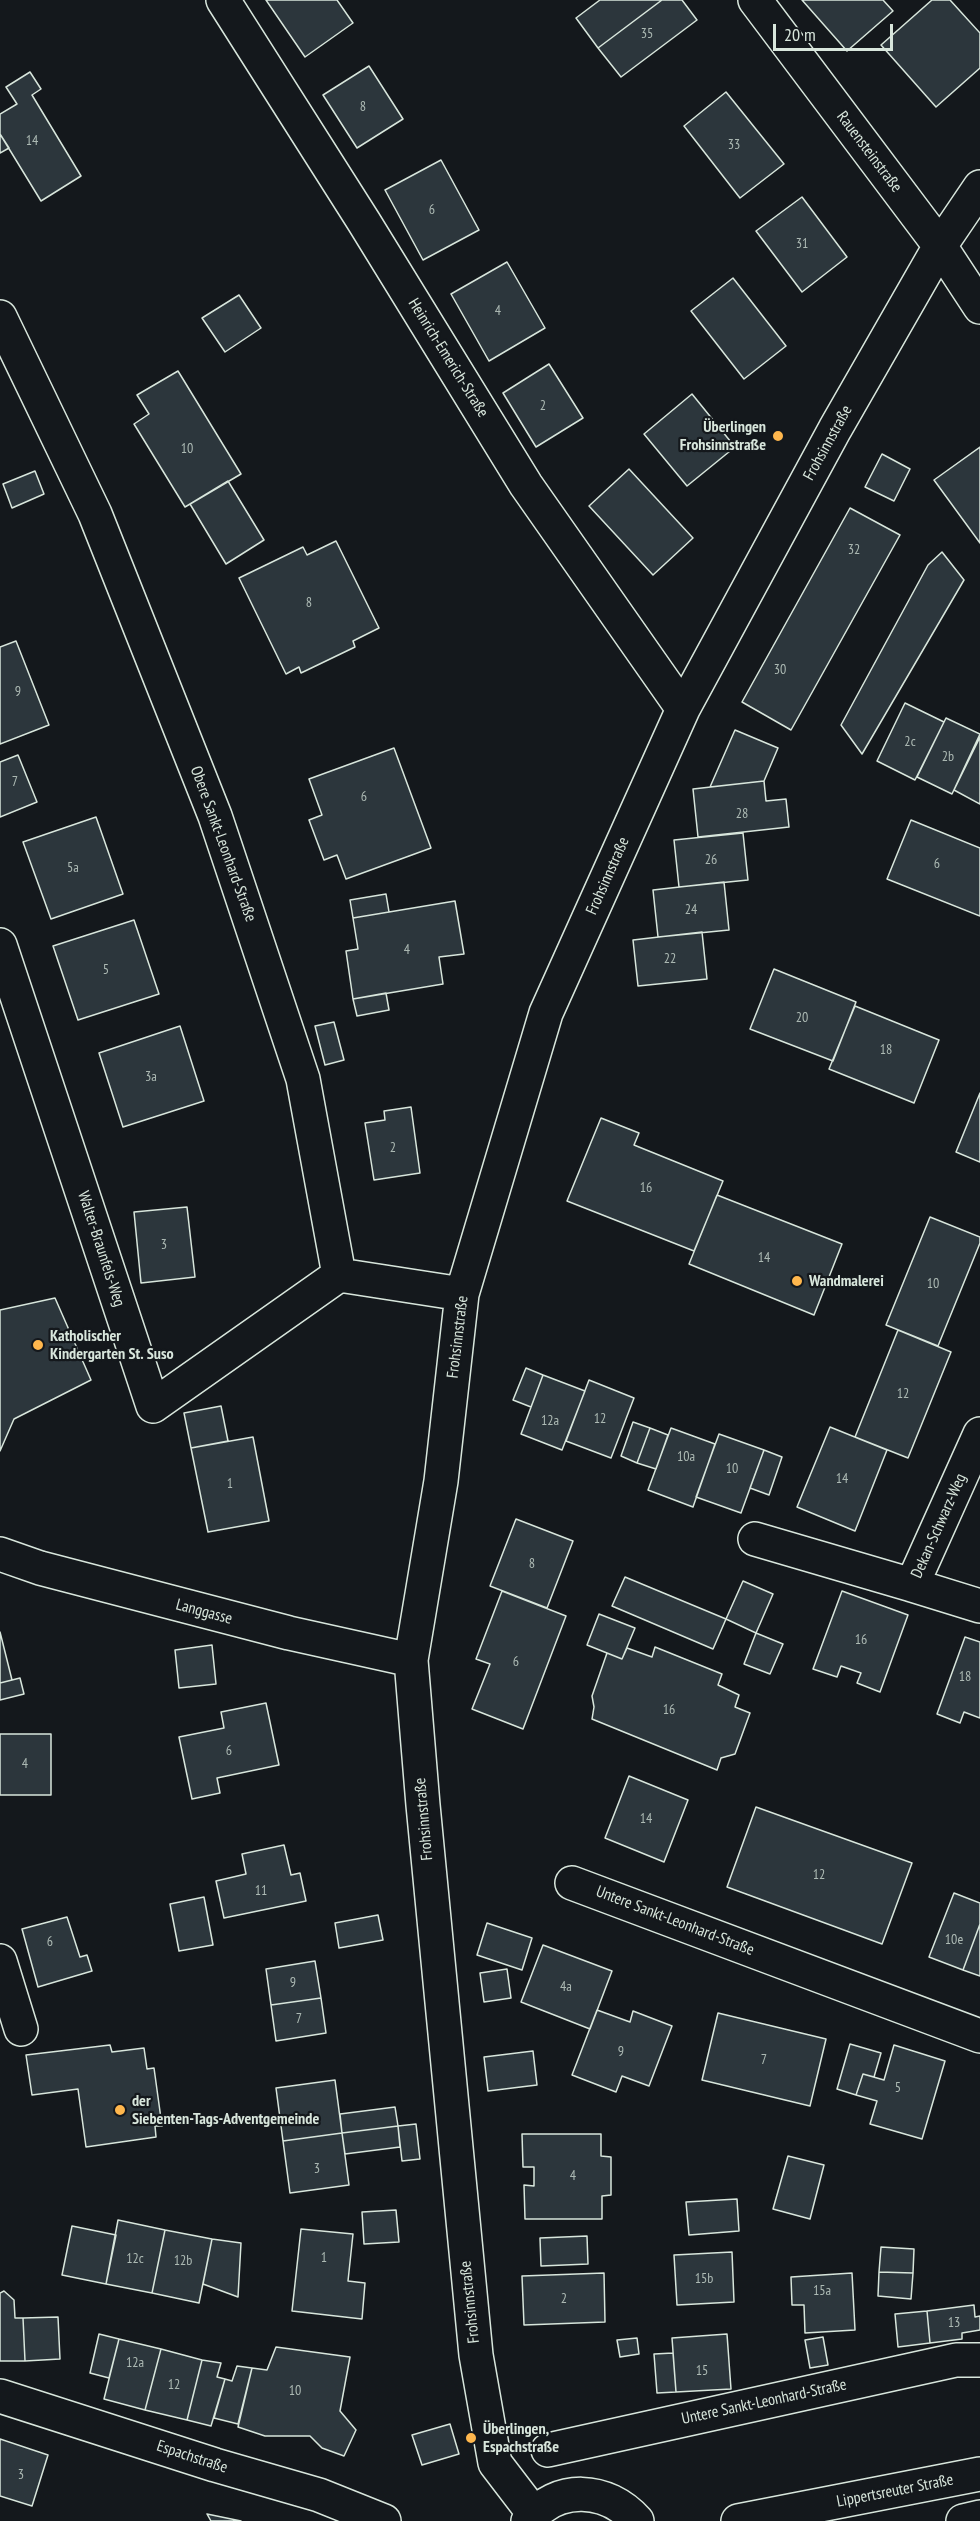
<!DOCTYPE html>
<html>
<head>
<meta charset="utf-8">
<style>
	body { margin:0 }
	#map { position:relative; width:980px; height:2521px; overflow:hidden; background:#14181c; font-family:"PT Sans Narrow",sans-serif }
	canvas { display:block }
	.scale { position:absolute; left:773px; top:24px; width:120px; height:27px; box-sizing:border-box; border:3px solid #d8e6dc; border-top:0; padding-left:8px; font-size:18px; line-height:21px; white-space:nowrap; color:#d8e6dc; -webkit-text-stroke:4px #14181c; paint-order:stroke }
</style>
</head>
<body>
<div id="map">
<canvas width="980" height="2521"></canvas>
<div class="scale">20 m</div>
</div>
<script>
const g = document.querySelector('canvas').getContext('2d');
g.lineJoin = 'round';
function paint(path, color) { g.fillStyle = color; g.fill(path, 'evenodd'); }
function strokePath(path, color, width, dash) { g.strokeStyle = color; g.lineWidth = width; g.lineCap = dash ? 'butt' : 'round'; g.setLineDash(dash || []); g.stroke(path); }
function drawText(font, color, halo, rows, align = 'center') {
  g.font = font + ' "PT Sans Narrow",sans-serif'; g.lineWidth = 4.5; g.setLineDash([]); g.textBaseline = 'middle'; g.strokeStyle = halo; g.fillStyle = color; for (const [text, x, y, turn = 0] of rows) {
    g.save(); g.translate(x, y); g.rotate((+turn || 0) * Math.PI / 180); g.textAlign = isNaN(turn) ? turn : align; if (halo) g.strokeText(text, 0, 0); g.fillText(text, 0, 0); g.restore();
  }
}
const building = new Path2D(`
	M266,0H337L353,23L305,57Z
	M600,0H662L598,48L576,18Z
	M662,0H682L697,20L621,77L598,48Z
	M802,0H883L893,11L847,51Z
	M932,0H950L980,33V68L936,107L881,45Z
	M369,66L403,119L357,148L323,95Z
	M30,72L41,89L32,95L81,176L41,201L0,134V114L17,104L6,87Z
	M726,92L784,164L740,198L684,126Z
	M0,134L9,148L0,153Z
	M441,160L479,230L423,260L385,190Z
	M802,197L847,257L802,292L756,231Z
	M507,262L545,328L489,361L451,294Z
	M733,278L786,346L744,379L691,311Z
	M239,295L261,328L225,352L202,318Z
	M549,364L583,418L536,447L503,393Z
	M178,371L241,474L185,507L134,424L149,414L137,395Z
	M692,394L735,447L687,486L644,434Z
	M980,447V543L934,480Z
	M882,454L910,469L894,501L865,487Z
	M629,469L693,538L653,575L589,506Z
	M35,471L44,494L12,508L3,484Z
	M228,481L264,540L226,564L190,504Z
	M850,508L900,535L791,730L742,702Z
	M336,541L379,628L353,641L355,647L301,673L299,667L286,674L239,578L303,547L307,555Z
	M942,552L964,580L862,754L841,725L928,565Z
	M16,641L49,725L0,744V647Z
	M905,703L944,722L915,780L877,761Z
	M946,718L980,734L952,794L917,777Z
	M735,730L778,748L764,781L710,787Z
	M980,737V804L954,790Z
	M394,748L431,848L346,879L337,855L324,860L309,820L322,815L309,779Z
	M18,755L37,802L0,817V762Z
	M764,781L766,801L786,799L789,827L698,837L693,789Z
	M96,817L123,894L51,919L23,842Z
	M911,820L980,848V916L887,879Z
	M743,833L748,880L679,887L674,840Z
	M724,882L729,930L658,937L653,890Z
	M386,894L389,912L353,918L350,900Z
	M455,901L464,954L439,957L443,984L353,999L346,951L358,949L353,918Z
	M134,920L159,994L78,1020L53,946Z
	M702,932L707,979L638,986L633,940Z
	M774,969L856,1002L833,1061L750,1029Z
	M386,993L389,1010L357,1016L353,999Z
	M855,1006L939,1040L914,1103L829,1069Z
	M334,1022L344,1060L325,1065L315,1026Z
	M180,1026L204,1101L123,1127L99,1053Z
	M980,1093V1162L956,1152Z
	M411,1107L420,1173L374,1180L365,1123L385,1120L384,1111Z
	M601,1118L639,1133L634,1145L723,1181L694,1251L567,1201Z
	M717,1195L842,1244L814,1315L689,1264Z
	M187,1207L195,1277L141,1283L134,1212Z
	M930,1217L980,1237V1243L938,1346L886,1325Z
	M55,1298L91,1380L14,1419L0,1451V1310Z
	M898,1330L951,1352L908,1458L855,1437Z
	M526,1368L543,1375L531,1407L513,1400Z
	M543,1375L585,1391L562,1450L521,1434Z
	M589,1380L634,1398L611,1458L566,1441Z
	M221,1406L228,1441L191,1448L184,1413Z
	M633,1422L650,1428L637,1463L621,1456Z
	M830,1427L887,1450L855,1531L797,1507Z
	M650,1428L668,1435L656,1469L637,1463Z
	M671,1428L715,1444L693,1507L648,1490Z
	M719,1434L764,1450L741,1513L696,1497Z
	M253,1437L269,1521L208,1532L191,1448Z
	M764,1450L782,1457L769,1495L750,1488Z
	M516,1519L573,1541L547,1608L490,1586Z
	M625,1577L726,1619L713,1649L612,1606Z
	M743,1581L773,1594L756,1633L726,1619Z
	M502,1591L566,1616L523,1729L472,1709L490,1664L476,1659Z
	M842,1591L908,1615L880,1692L857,1683L861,1673L841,1666L837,1677L813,1669Z
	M599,1614L635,1628L622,1659L587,1645Z
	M0,1632L12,1680L0,1683Z
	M756,1633L783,1644L770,1674L744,1664Z
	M965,1637L980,1642V1718L964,1712L960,1723L937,1714Z
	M212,1645L216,1684L179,1688L175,1650Z
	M655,1647L722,1674L718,1685L739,1695L735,1707L750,1713L735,1754L721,1758L717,1770L592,1719L594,1707L592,1696L607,1653L622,1659L627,1648L652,1657Z
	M20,1678L24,1694L0,1700V1683Z
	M266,1703L279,1765L217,1778L220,1793L192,1799L179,1737L224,1728L221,1712Z
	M0,1734H51V1795H0Z
	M629,1776L688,1800L664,1862L605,1838Z
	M756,1807L912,1863L882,1944L727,1887Z
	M284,1845L291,1875L300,1873L306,1901L224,1918L216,1881L246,1874L242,1854Z
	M954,1893L980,1903V1924L963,1970L929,1957Z
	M204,1897L213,1945L179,1951L170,1904Z
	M378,1915L383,1940L339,1948L335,1923Z
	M67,1917L80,1957L87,1955L92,1971L38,1987L22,1929Z
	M487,1923L532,1938L522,1970L477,1955Z
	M980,1924V1976L963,1970Z
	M543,1945L612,1971L590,2029L521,2002Z
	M315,1961L321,1998L271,2005L266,1969Z
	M507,1969L511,1998L484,2002L480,1973Z
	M321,1998L326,2033L276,2041L271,2005Z
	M597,2010L630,2022L633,2011L672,2026L649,2086L622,2076L616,2092L572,2075Z
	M718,2013L826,2039L810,2106L702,2080Z
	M850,2044L881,2053L874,2077L863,2074L856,2095L837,2089Z
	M110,2045L112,2052L144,2048L147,2069L154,2068L162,2126H155L156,2137L86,2147L78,2089L32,2095L26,2055Z
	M894,2045L945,2061L922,2139L870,2124L877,2101L856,2095L863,2074L884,2080Z
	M533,2051L537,2085L488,2091L484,2057Z
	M335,2080L342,2133L283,2141L276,2088Z
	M395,2107L398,2126L342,2133L340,2114Z
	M416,2124L420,2159L402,2161L398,2126Z
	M398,2126L400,2147L345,2154L342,2133Z
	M342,2133L349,2185L290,2193L283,2141Z
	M522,2134H601V2156L611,2157V2195L602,2196V2219H525L524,2185L534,2186V2167H523Z
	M788,2156L824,2165L810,2219L773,2209Z
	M737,2199L739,2231L689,2235L686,2202Z
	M396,2210L399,2242L364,2244L362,2212Z
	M118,2220L165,2230L152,2293L106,2284Z
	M72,2226L116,2235L106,2284L62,2275Z
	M301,2229L353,2234L348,2281L365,2283L362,2319L292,2311Z
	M165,2230L212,2239L199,2303L152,2293Z
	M587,2236L588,2264L541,2266L540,2238Z
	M212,2239L241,2243L238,2297L203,2284Z
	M881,2247L914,2249L913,2273L879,2272Z
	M732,2252L734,2302L677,2305L674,2255Z
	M879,2272L913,2273L911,2299L878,2296Z
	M604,2273L605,2322L524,2325L522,2276Z
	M852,2273L855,2330L805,2333L804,2305H792L791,2277Z
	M4,2291L14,2300L15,2318H23L25,2361H0V2293Z
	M974,2305L975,2317L980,2316V2330L962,2333V2339L930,2343L927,2311Z
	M927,2311L930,2343L898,2347L895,2314Z
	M58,2317L60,2359L25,2361L23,2318Z
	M99,2334L119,2339L109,2378L90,2373Z
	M727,2334L731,2389L676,2392L672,2338Z
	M823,2337L828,2365L810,2368L805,2340Z
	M637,2338L639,2354L620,2357L617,2340Z
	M119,2339L161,2349L145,2410L104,2399Z
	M276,2347L350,2357L340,2411L356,2430L344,2456L322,2448L310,2436H265L238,2427L252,2368L267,2370Z
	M161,2349L202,2360L187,2420L145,2410Z
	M673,2353L676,2392L657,2393L654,2354Z
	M202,2360L221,2363L217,2377L225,2379L211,2426L187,2420Z
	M237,2366L252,2368L238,2424L214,2418L225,2379L232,2381Z
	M450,2424L459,2454L422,2465L412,2435Z
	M0,2439L48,2455L32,2506L0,2496Z
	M207,2514L241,2521H211Z`);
paint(building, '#2c363c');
strokePath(building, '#d8e6dc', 1.5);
const minor = new Path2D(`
	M223,0L364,222L526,485L683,709
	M755,0L940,246L980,307
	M0,317L95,514L215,816L303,1079L339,1275L462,1294
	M0,945L153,1406L339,1275
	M980,1434L912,1585L980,1606
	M755,1539L912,1585
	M0,1554L40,1568L289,1633L411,1660
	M572,1883L980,2036
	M0,1961L21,2029
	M0,2396L215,2465L319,2495L384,2521
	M548,2450L956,2360H980
	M534,2514L495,2463L476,2355L423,1805L411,1660L441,1481L462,1294L546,1013L683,709L835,429L940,246L980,187
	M528,2521C557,2484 607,2487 637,2521
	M738,2521L980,2474
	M963,2521L980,2517`);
strokePath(minor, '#d8e6dc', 36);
strokePath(minor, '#14181c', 33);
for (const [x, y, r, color] of [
	[778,436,6,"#ffb74d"],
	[797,1281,6,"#ffb74d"],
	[38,1345,6,"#ffb74d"],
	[120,2110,6,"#ffb74d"],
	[471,2438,6,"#ffb74d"]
]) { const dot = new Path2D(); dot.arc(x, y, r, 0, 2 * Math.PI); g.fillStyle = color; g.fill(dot); strokePath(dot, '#14181c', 2); }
drawText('14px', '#adbab4', null, [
	["35",647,34],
	["8",363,107],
	["14",32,141],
	["33",734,145],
	["6",432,210],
	["31",802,244],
	["4",498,311],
	["2",543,406],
	["10",187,449],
	["32",854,550],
	["8",309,603],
	["30",780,670],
	["9",18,692],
	["2c",910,742],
	["2b",948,757],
	["7",15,782],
	["6",364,797],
	["28",742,814],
	["26",711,860],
	["6",937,864],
	["5a",73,868],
	["24",691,910],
	["4",407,950],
	["22",670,959],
	["5",106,970],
	["20",802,1018],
	["18",886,1050],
	["3a",151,1077],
	["2",393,1148],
	["16",646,1188],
	["3",164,1245],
	["14",764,1258],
	["10",933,1284],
	["12",903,1394],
	["12",600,1419],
	["12a",550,1421],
	["10a",686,1457],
	["10",732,1469],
	["14",842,1479],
	["1",230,1484],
	["8",532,1564],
	["16",861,1640],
	["6",516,1662],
	["18",965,1677],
	["16",669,1710],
	["6",229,1751],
	["4",25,1764],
	["14",646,1819],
	["12",819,1875],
	["11",261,1891],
	["10e",954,1940],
	["6",50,1942],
	["9",293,1983],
	["4a",566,1987],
	["7",299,2019],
	["9",621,2052],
	["7",764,2060],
	["5",898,2088],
	["3",317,2169],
	["4",573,2176],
	["1",324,2258],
	["12c",135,2259],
	["12b",183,2261],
	["15b",704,2279],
	["15a",822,2291],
	["2",564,2299],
	["13",954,2323],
	["12a",135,2363],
	["15",702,2371],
	["12",174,2385],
	["10",295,2391],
	["3",21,2475]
]);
drawText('16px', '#d8e6dc', '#14181c', [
	["Rauensteinstraße",869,152,53],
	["Heinrich-Emerich-Straße",448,358,58],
	["Frohsinnstraße",828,443,-61],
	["Obere Sankt-Leonhard-Straße",223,844,70],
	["Frohsinnstraße",608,876,-66],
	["Walter-Braunfels-Weg",101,1249,72],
	["Frohsinnstraße",458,1337,-83],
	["Dekan-Schwarz-Weg",939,1526,-66],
	["Langgasse",204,1612,15],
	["Frohsinnstraße",424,1819,-95],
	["Untere Sankt-Leonhard-Straße",675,1921,21],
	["Frohsinnstraße",470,2302,-96],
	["Untere Sankt-Leonhard-Straße",764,2402,-12],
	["Espachstraße",192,2457,18],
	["Lippertsreuter Straße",895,2491,-11]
]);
drawText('bold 16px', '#d8e6dc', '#14181c', [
	["Überlingen",766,427,"right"],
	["Frohsinnstraße",766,445,"right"],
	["Wandmalerei",809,1281],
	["Katholischer",50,1336],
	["Kindergarten St. Suso",50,1354],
	["der",132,2101],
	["Siebenten-Tags-Adventgemeinde",132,2119],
	["Überlingen,",483,2429],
	["Espachstraße",483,2447]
], 'left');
</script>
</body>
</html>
